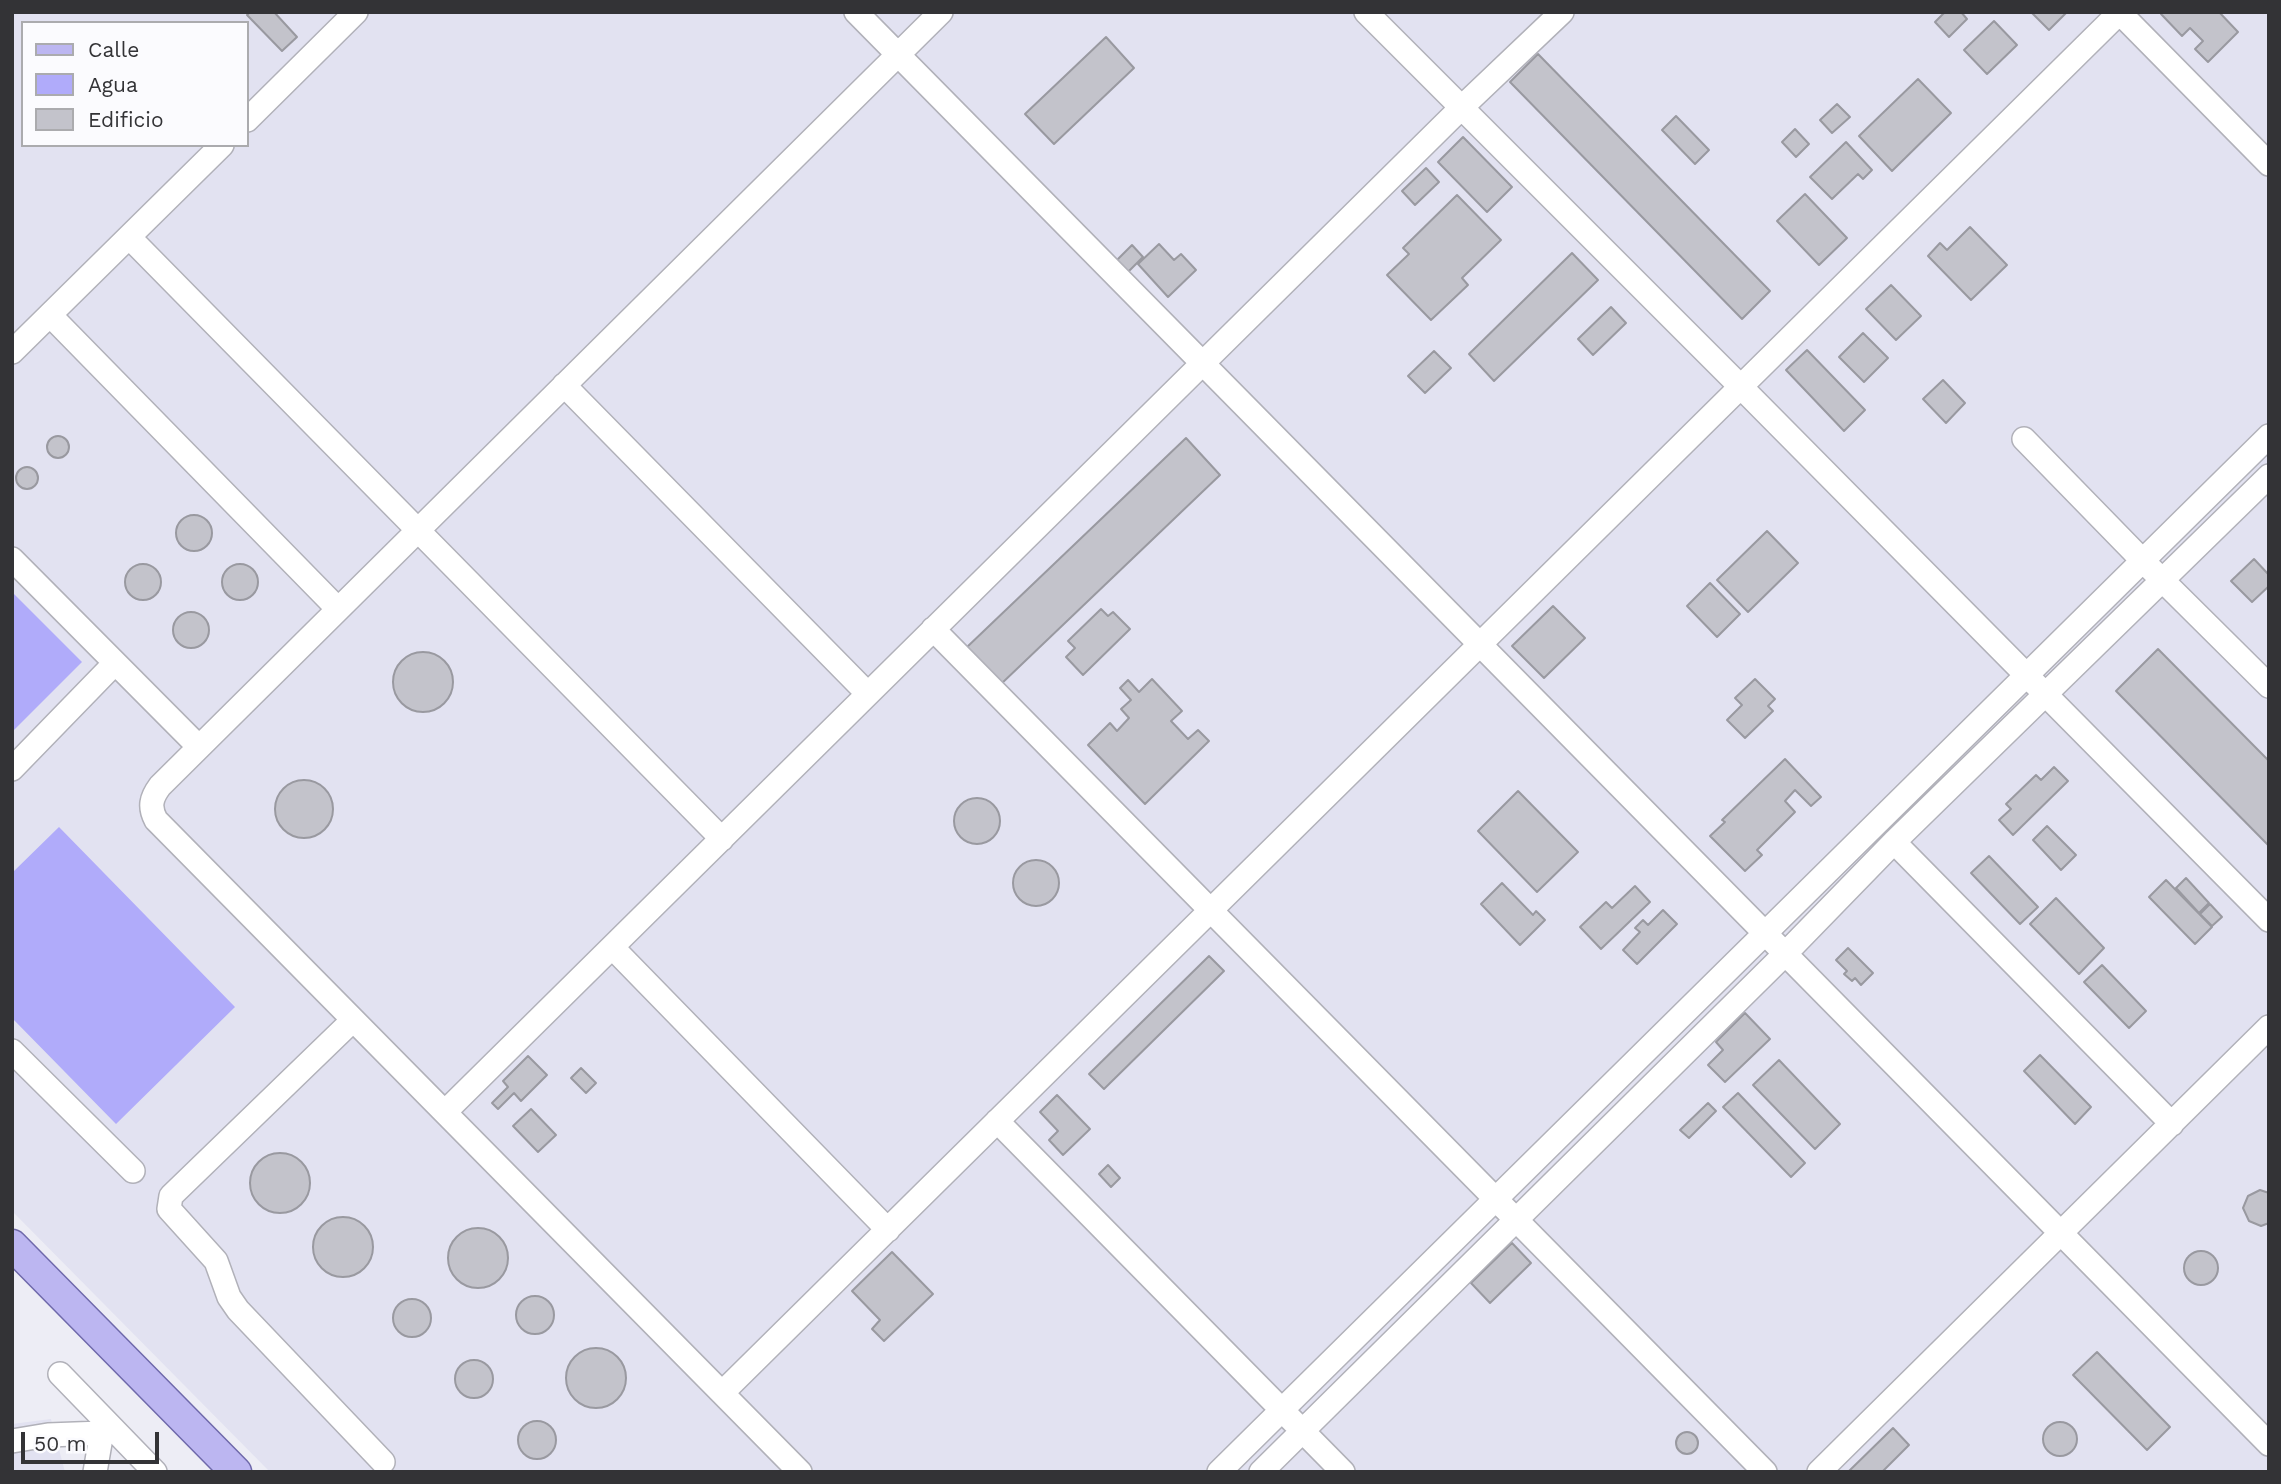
<!DOCTYPE html>
<html>
<head>
<meta charset="utf-8">
<style>
	body { margin:0 }
	#map { position:relative; width:2281px; height:1484px; overflow:hidden; background:#ededf5; font-family:"Work Sans",sans-serif }
	canvas { display:block }
	.frame { position:absolute; inset:0; border:14px solid #333336; pointer-events:none }
	.legend { position:absolute; left:21px; top:21px; width:228px; height:126px; box-sizing:border-box; background:#fbfbfe; border:2px solid #ababae; margin:0; padding:9px 12px; list-style:none; font-size:21px; color:#333336 }
	.legend li { display:flex; align-items:center; gap:14px; height:35px }
	.legend b { width:35px; border:2px solid #ababae }
	.scale { position:absolute; left:21px; top:1432px; width:138px; height:32px; box-sizing:border-box; border:4px solid #333336; border-top:0; padding-left:9px; font-size:21px; line-height:24px; white-space:nowrap; color:#333336; -webkit-text-stroke:5px #fbfbfe; paint-order:stroke }
</style>
</head>
<body>
<div id="map">
<canvas width="2281" height="1484"></canvas>
<div class="frame"></div>
<ul class="legend">
<li><b style="height:9px;background:#bcb6f1"></b>Calle</li>
<li><b style="height:19px;background:#b0abfa"></b>Agua</li>
<li><b style="height:19px;background:#c3c3cb"></b>Edificio</li>
</ul>
<div class="scale">50 m</div>
</div>
<script>
const g = document.querySelector('canvas').getContext('2d');
g.lineJoin = 'round';
function paint(path, color) { g.fillStyle = color; g.fill(path, 'evenodd'); }
function strokePath(path, color, width, dash) { g.strokeStyle = color; g.lineWidth = width; g.lineCap = dash ? 'butt' : 'round'; g.setLineDash(dash || []); g.stroke(path); }
paint(new Path2D(`
	M12,12H2269V1472H270L12,1211ZM23,23H247V145H23Z
	M51,1419L65,1472H12V1424Z`), '#e2e2f1');
paint(new Path2D(`
	M12,592L82,662L12,732Z
	M59,827L235,1007L116,1124L12,1018V873Z`), '#b0abfa');
const building = new Path2D(`
	M250,12H274L297,37L282,51L247,15Z
	M1945,12H1961L1967,19L1949,37L1935,22Z
	M2031,12H2067L2049,30Z
	M2163,12H2219L2238,32L2208,62L2195,49L2203,41L2190,28L2182,36L2161,14Z
	M1994,21L2017,45L1987,74L1964,50Z
	M1106,37L1134,68L1054,144L1025,114Z
	M1538,54L1770,291L1742,319L1510,82Z
	M1918,79L1951,113L1892,171L1859,136Z
	M1837,104L1850,117L1832,133L1820,120Z
	M1676,116L1709,150L1695,164L1662,130Z
	M1795,129L1809,144L1796,157L1782,142Z
	M1463,137L1512,187L1487,212L1438,162Z
	M1846,142L1872,170L1863,179L1858,174L1832,199L1810,177Z
	M1426,168L1439,182L1415,205L1402,191Z
	M1805,194L1847,238L1819,265L1777,221Z
	M1457,195L1501,240L1462,278L1468,285L1431,320L1387,275L1409,254L1403,248Z
	M1970,227L2007,265L1971,300L1928,256L1940,243L1947,250Z
	M1159,244L1174,260L1181,254L1196,270L1168,297L1138,264Z
	M1132,245L1143,257L1127,273L1116,261Z
	M1572,253L1598,280L1494,381L1469,354Z
	M1891,285L1921,316L1896,340L1866,309Z
	M1611,307L1626,323L1593,355L1578,339Z
	M1863,333L1888,358L1864,382L1839,357Z
	M1807,350L1865,410L1844,431L1786,370Z
	M1434,351L1451,368L1425,393L1408,376Z
	M1943,380L1965,403L1946,423L1923,399Z
	M47 447a11 11 0 1 1 22 0a11 11 0 1 1-22 0Z
	M1186,438L1220,475L1000,685L966,648Z
	M16 478a11 11 0 1 1 22 0a11 11 0 1 1-22 0Z
	M176 533a18 18 0 1 1 36 0a18 18 0 1 1-36 0Z
	M1767,531L1798,563L1748,612L1717,580Z
	M2254,559L2269,575V586L2252,602L2231,581Z
	M125 582a18 18 0 1 1 36 0a18 18 0 1 1-36 0Z
	M222 582a18 18 0 1 1 36 0a18 18 0 1 1-36 0Z
	M1710,583L1740,614L1717,637L1687,606Z
	M1553,606L1585,638L1544,678L1512,646Z
	M1101,609L1108,616L1113,612L1130,629L1083,675L1066,657L1075,648L1068,641Z
	M173 630a18 18 0 1 1 36 0a18 18 0 1 1-36 0Z
	M2158,649L2269,761V846L2116,691Z
	M393 682a30 30 0 1 1 60 0a30 30 0 1 1-60 0Z
	M1152,679L1182,711L1171,721L1188,739L1198,730L1209,741L1145,804L1088,745L1110,723L1117,731L1129,718L1121,709L1131,700L1120,688L1128,680L1139,692Z
	M1755,679L1775,699L1768,706L1773,711L1745,738L1727,720L1742,705L1735,698Z
	M1785,759L1821,797L1811,806L1795,790L1785,801L1795,812L1757,850L1762,855L1745,871L1710,836L1725,822L1722,820Z
	M2054,767L2068,781L2013,835L1999,820L2011,809L2006,804L2036,775L2041,780Z
	M275 809a29 29 0 1 1 58 0a29 29 0 1 1-58 0Z
	M1518,791L1578,852L1537,892L1478,831Z
	M954 821a23 23 0 1 1 46 0a23 23 0 1 1-46 0Z
	M2047,826L2076,855L2061,870L2033,840Z
	M1989,856L2038,907L2020,924L1971,873Z
	M1013 883a23 23 0 1 1 46 0a23 23 0 1 1-46 0Z
	M2186,878L2209,903L2199,913L2176,888Z
	M2166,880L2212,927L2195,944L2149,897Z
	M1502,883L1533,915L1536,911L1545,920L1520,945L1481,904Z
	M1635,886L1650,902L1601,949L1580,927L1606,902L1612,908Z
	M2056,898L2104,948L2079,974L2030,924Z
	M2210,904L2222,917L2212,926L2200,914Z
	M1663,910L1677,924L1637,964L1623,950L1640,932L1635,928L1643,920L1648,925Z
	M1848,948L1873,973L1861,985L1855,978L1852,981L1844,974L1847,971L1836,960Z
	M1209,956L1224,971L1104,1089L1089,1074Z
	M2102,965L2146,1011L2129,1028L2084,982Z
	M1745,1013L1770,1039L1725,1082L1708,1065L1723,1050L1716,1042Z
	M2040,1055L2091,1107L2075,1124L2024,1071Z
	M528,1056L547,1075L521,1101L514,1093L498,1109L492,1103L508,1087L503,1081Z
	M1779,1060L1840,1124L1815,1149L1753,1085Z
	M581,1068L596,1083L586,1093L571,1078Z
	M1738,1093L1805,1163L1791,1177L1723,1107Z
	M1057,1095L1090,1129L1063,1155L1049,1140L1058,1131L1040,1112Z
	M1708,1103L1716,1111L1689,1138L1680,1130Z
	M531,1109L556,1135L538,1152L513,1126Z
	M250 1183a30 30 0 1 1 60 0a30 30 0 1 1-60 0Z
	M1108,1165L1120,1178L1111,1187L1099,1174Z
	M2260,1190L2269,1193V1223L2261,1226L2249,1221L2243,1208L2248,1196Z
	M313 1247a30 30 0 1 1 60 0a30 30 0 1 1-60 0Z
	M448 1258a30 30 0 1 1 60 0a30 30 0 1 1-60 0Z
	M1512,1243L1531,1263L1490,1303L1471,1283Z
	M2184 1268a17 17 0 1 1 34 0a17 17 0 1 1-34 0Z
	M892,1252L933,1294L884,1341L872,1329L880,1320L852,1291Z
	M516 1315a19 19 0 1 1 38 0a19 19 0 1 1-38 0Z
	M393 1318a19 19 0 1 1 38 0a19 19 0 1 1-38 0Z
	M566 1378a30 30 0 1 1 60 0a30 30 0 1 1-60 0Z
	M2097,1352L2170,1427L2147,1450L2073,1375Z
	M455 1379a19 19 0 1 1 38 0a19 19 0 1 1-38 0Z
	M518 1440a19 19 0 1 1 38 0a19 19 0 1 1-38 0Z
	M2043 1439a17 17 0 1 1 34 0a17 17 0 1 1-34 0Z
	M1893,1428L1909,1445L1882,1472H1848Z
	M1676 1443a11 11 0 1 1 22 0a11 11 0 1 1-22 0Z`);
paint(building, '#c3c3cb');
strokePath(building, '#9999a0', 2);
const minor = new Path2D(`
	M856,12L2269,1444
	M1366,12L1741,387L2269,920
	M2119,12L2269,164
	M247,120L356,12
	M129,237L722,839
	M50,315L338,609
	M12,352L222,145
	M564,385L868,694
	M2024,439L2142,560L2269,686
	M12,559L199,747
	M933,629L1765,1472
	M12,769L115,663
	M1894,842L2172,1124
	M612,947L888,1230
	M353,1020L171,1196L169,1209L216,1261L229,1297L238,1310L383,1462
	M12,1051L133,1171
	M445,1112L1460,109L1562,12
	M997,1121L1343,1472
	M60,1374L155,1472
	M722,1393L2120,12
	M12,1441L48,1435L102,1433
	M95,1472L104,1420
	M800,1472L156,820C149,807 151,798 160,786L941,12
	M1219,1472L2269,436
	M1261,1472L1785,954L1894,842L2269,476
	M1819,1472L2269,1027`);
const major = new Path2D(`
	M12,1245L236,1472`);
strokePath(minor, '#b1b1b9', 26);
strokePath(major, '#6f69aa', 33);
strokePath(minor, '#fff', 23);
strokePath(major, '#bcb6f1', 30);
</script>
</body>
</html>
